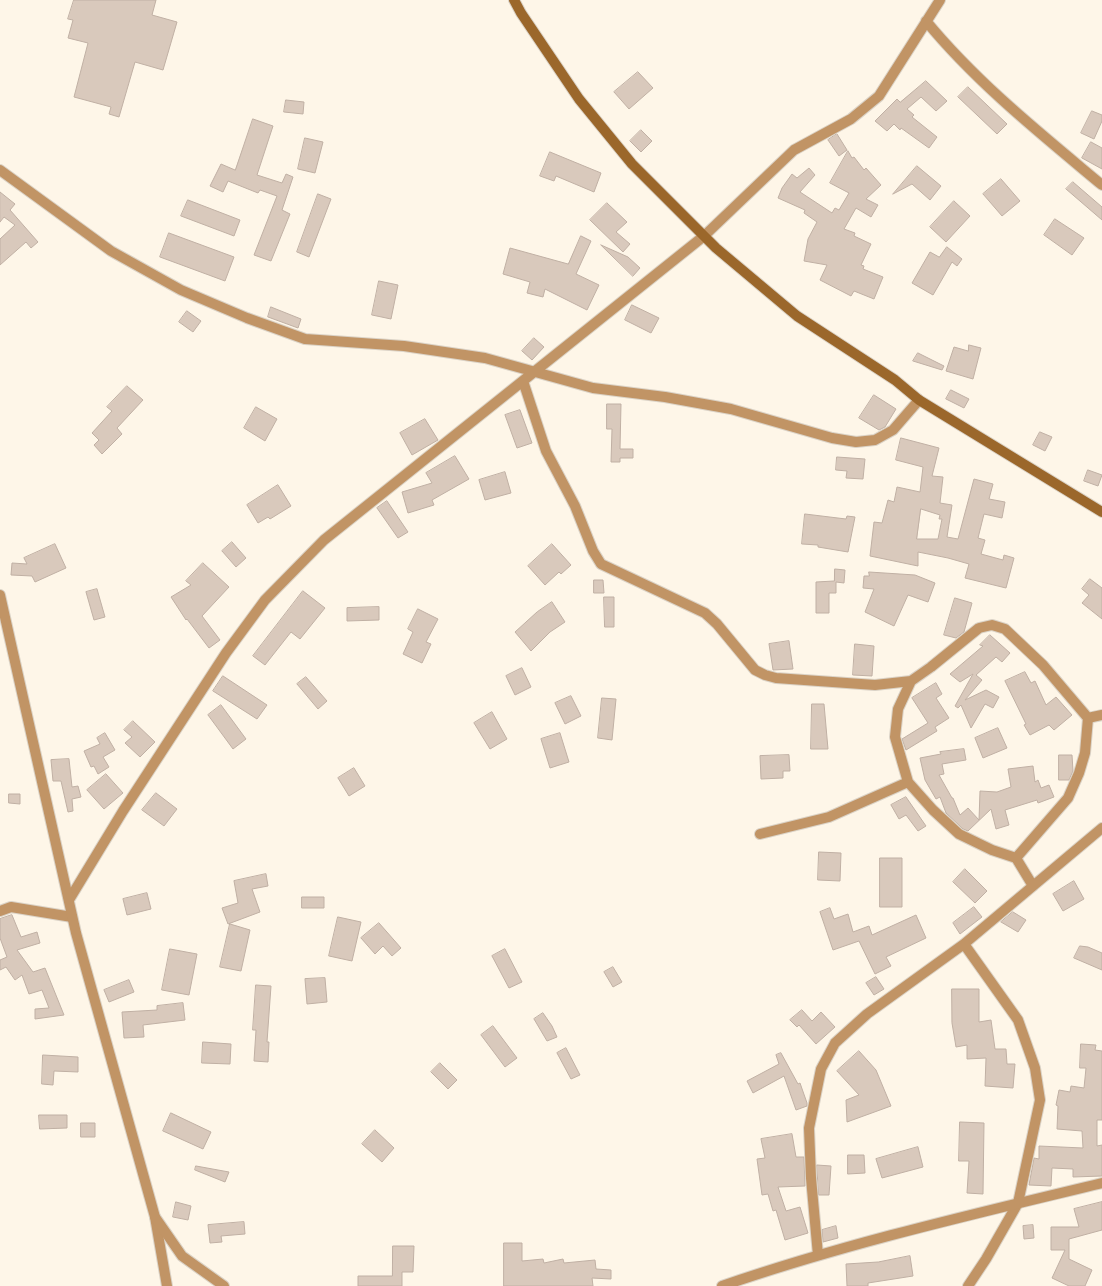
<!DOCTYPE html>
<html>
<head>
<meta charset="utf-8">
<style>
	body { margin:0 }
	canvas { display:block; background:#fef6e8 }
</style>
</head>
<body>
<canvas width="1102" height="1286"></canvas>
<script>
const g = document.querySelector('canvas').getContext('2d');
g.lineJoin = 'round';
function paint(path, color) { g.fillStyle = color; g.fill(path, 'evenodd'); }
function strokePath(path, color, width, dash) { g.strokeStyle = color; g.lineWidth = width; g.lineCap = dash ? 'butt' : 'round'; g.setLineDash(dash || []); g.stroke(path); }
const building = new Path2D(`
	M74,0H156L152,15L177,22L163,70L135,62L119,117L109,114L111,107L74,97L88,43L68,38L73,20L68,19Z
	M638,72L653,88L629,109L614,92Z
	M926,81L947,101L936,111L921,97L907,109L914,115L912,117L937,137L929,148L901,128L900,130L894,124L887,131L875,121L897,99L900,102Z
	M968,87L1007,124L997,134L958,97Z
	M286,100L304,102L303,114L284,112Z
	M1092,111L1102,115V121L1094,139L1081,133Z
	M253,119L273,126L257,175L282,183L286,174L293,177L282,210L290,214L271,261L254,255L277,196L260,190L258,193L228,181L223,192L210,186L221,164L235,170Z
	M641,130L652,141L641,152L630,141Z
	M837,134L847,150L839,156L828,140Z
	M305,138L323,142L315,173L298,169Z
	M1091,142L1102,148V169L1082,158Z
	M848,151L852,158L854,157L864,170L866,168L881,185L866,199L878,205L871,217L856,208L844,229L855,233L854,236L871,244L861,265L864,266L863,269L883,277L874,299L854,291L851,296L820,280L827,265L804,261L808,239L817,222L804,213L805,210L778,198L782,188L792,174L797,178L809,168L815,175L800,192L832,213L835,208L839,210L849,193L830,183Z
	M550,152L601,173L594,192L556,176L554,181L540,176Z
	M917,166L941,186L930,200L912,184L893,194Z
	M1001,179L1020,201L1002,216L983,194Z
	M1073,182L1102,207V220L1066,189Z
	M0,192L15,204L10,210L38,242L31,248L26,242L0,265V239L15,225L4,217L0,222Z
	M318,194L331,199L309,257L297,252Z
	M188,200L240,220L234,236L181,216Z
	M954,201L970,216L946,242L930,227Z
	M607,203L627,222L616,232L630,244L623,252L590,220Z
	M1055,219L1084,238L1072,255L1044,235Z
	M169,233L234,257L225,281L160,257Z
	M581,236L591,241L576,274L599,285L587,310L545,289L543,297L527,293L530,282L503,274L510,248L568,264Z
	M601,245L628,257L640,268L633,276Z
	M947,247L962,259L957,266L952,262L933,295L912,283L930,252L939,257Z
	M379,281L398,285L391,319L372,315Z
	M632,305L659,318L651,333L625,320Z
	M271,307L301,319L298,328L268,317Z
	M187,311L201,321L193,332L179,322Z
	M534,338L544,347L532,360L522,351Z
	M969,345L981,348L973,379L946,371L954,347L968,351Z
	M918,353L944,366L942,370L913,361Z
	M127,386L143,400L117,428L122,434L102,454L94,445L99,440L92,433L112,411L107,407Z
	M951,390L969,399L964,408L946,399Z
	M874,395L896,409L885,427L879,430L859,418Z
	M607,404H621L620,449H633V458H620V462H611L612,429H607Z
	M256,407L277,419L265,441L244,428Z
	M520,410L532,443L517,448L505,415Z
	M425,419L438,440L412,455L400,433Z
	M1040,432L1052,437L1045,451L1033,445Z
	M901,438L939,448L932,476L943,477L940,503L952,505L947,537L958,539L974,479L993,484L989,499L1005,502L1002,518L984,514L978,538L985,540L981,554L1003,560L1004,555L1014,558L1006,588L965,578L969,564L948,558L918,552V566L870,556L874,522L882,523L888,500L894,502L897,487L920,492L923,467L896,460ZM921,509L940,515L939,519H942L938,539H917Z
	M455,456L469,479L432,500L434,505L408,513L402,492L432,483L426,473Z
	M837,457L865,459L863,479L846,478L847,471L836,470Z
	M1088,470L1102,475L1098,486L1084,481Z
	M505,472L511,493L485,500L479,480Z
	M278,485L291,506L270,519L268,517L258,523L247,505Z
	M387,501L408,532L398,538L377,508Z
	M805,514L846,519L847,516L855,517L848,552L818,547V545L802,544Z
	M232,542L246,558L236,567L222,551Z
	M55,544L66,568L35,582L32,576L11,575L12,563L27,564L24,558Z
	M552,544L571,565L561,574L559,572L545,585L528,566Z
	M203,563L229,587L202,616L220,640L209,648L187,619L186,620L171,597L191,585L186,581Z
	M835,569L845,570L844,583L836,582V593H829V613H816V582L834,581Z
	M869,572L915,575L935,583L928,602L908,595L894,626L865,612L874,589L863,588L864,576H869Z
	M1090,579L1102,588V619L1082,603L1089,595L1082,589Z
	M594,580H603L604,593H594Z
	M97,589L105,617L94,620L86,592Z
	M303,591L325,608L300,639L291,632L265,665L253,656Z
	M604,597H614V627H605Z
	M955,598L972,603L964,632L956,638L944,635Z
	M552,602L565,622L550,632L531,651L515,632L537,612Z
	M379,607V620L347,621V608Z
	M418,609L438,619L426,642L431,644L422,663L403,654L413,632L408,629Z
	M990,635L1010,653L1002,662L996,657L976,675L982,680L965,700L986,690L999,697L993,708L985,704L971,728L961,705L958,708L955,706L973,674L960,682L950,674L983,646L980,645Z
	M789,641L793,669L773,670L769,644Z
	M855,644L874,646L872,676L853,675Z
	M522,668L531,687L515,695L506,676Z
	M1025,672L1031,683L1035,681L1046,705L1056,697L1072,715L1054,730L1049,725L1030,735L1024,725L1026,724L1005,681Z
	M223,676L267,705L257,719L213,691Z
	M306,677L327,701L318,709L297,684Z
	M936,683L942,694L936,698L949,718L935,727L937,731L906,750L902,739L928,723L912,698Z
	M571,696L581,716L565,724L555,703Z
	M602,698L616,699L612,740L598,738Z
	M812,704H824L828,749H811Z
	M221,705L246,739L233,749L208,715Z
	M492,712L507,739L490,749L474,723Z
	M133,721L155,742L140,757L125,743L132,737L124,730Z
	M998,728L1007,748L983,758L975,738Z
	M105,733L115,750L103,757L109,767L98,774L94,766L91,767L84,751L100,744L97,738Z
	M560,733L569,762L550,768L541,739Z
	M964,749L966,760L942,764L944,774L939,775L952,798H953L960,815L968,808L979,820L980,791L997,792L1011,787L1008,769L1033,766L1035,782L1038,780L1041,788L1049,785L1054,797L1038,803L1037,800L1005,810L1009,825L996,829L991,809L968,831L963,829L946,813L940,797L936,799L925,780L920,758L941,754L940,752Z
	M789,755L790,771H783V778L761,779L760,756Z
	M1059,755H1072L1073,771L1069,780H1059Z
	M69,759L72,787L78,786L81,797L72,799L73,811L68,812L61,781H53L51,760Z
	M354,768L365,786L349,796L338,778Z
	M106,774L123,793L104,809L87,790Z
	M156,793L177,809L164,826L142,810Z
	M9,794H20V804L9,803Z
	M906,797L926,826L918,831L906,815L899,819L891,805Z
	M819,852L841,853L840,881L818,880Z
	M880,858H902V907H880Z
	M965,869L987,891L975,903L953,882Z
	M266,874L268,886L252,889L260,912L228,924L222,908L238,903L234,881Z
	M1074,881L1084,899L1063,911L1053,894Z
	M147,893L151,909L127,915L123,899Z
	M302,897H324V908H302Z
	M974,907L982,917L960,934L953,923Z
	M830,908L834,919L848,914L853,932L869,926L872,935L916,915L926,938L886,957L891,966L875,974L859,941L833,950L820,912Z
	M1013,912L1026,920L1018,932L1001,922Z
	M12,915L21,937L37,932L40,943L17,950L33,972L45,968L64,1015L35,1019V1009L49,1008L42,990L29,994L22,975L15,980L6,967L0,970V960L7,957L0,938V919Z
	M338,917L361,922L352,961L329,956Z
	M379,923L401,948L392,956L383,946L375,954L361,938Z
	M230,924L250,930L241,971L220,967Z
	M1080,946L1088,947L1102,953V970L1074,958Z
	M170,949L197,954L189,995L162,990Z
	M505,949L522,982L509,988L492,956Z
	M613,967L622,982L613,987L604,972Z
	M876,977L884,989L874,995L866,983Z
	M325,978L327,1002L307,1004L305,979Z
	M129,980L134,992L109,1002L104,990Z
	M256,985L271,986L267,1042H269L268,1062L254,1061L256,1030H253Z
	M952,989H979V1022L991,1020L995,1049H1006L1007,1064H1015L1013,1088L985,1086L986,1058L967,1059V1045L956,1047L952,1023Z
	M183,1003L185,1020L143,1025L144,1037L124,1038L122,1012L157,1010V1006Z
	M802,1010L812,1021L821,1012L835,1027L816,1044L799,1025L797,1027L790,1020Z
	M543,1013L552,1026L557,1037L547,1041L534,1019Z
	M493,1026L517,1058L505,1067L481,1035Z
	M203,1042L231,1044L230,1064L202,1063Z
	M1081,1044L1096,1045L1095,1050L1102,1051V1120H1097V1146L1102,1145V1176L1073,1177V1169L1052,1168L1051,1186L1029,1185L1034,1158L1039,1159V1146L1083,1148L1082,1131L1057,1129L1058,1106L1056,1105L1059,1090L1070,1092L1071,1086L1084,1088L1086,1068H1080Z
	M566,1048L580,1075L571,1079L557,1053Z
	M859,1051L876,1070L891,1106L847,1122L846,1100L859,1095L837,1071Z
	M781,1053L798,1084L800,1083L807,1103V1106L796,1110L784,1076L753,1093L747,1081L779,1064L776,1055Z
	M43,1055L78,1057V1072L54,1071L53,1085L42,1084Z
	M440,1063L457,1080L448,1089L431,1072Z
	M171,1113L211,1132L203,1149L163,1131Z
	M39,1115H67V1128L40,1129Z
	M960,1122L984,1123L983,1194L967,1193L969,1161H959Z
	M81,1123H95V1137H81Z
	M375,1130L394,1148L382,1162L362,1144Z
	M792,1134L796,1157H804L805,1186L778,1187L786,1211L800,1207L808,1233L785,1240L776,1210L773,1211L768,1194L762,1195L757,1159L765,1158L761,1139Z
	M918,1147L923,1167L882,1178L876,1159Z
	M848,1155H864L865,1173L848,1174Z
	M817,1165L831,1166L829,1195H819Z
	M196,1166L229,1172L225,1182L195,1170Z
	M176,1202L191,1206L188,1220L173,1217Z
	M1102,1202V1230L1069,1239V1259L1092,1270L1085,1286H1069L1052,1278L1065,1250H1051V1227H1079L1074,1209Z
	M244,1222L245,1234L221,1236L222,1242L210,1243L208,1225Z
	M1033,1225L1034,1238L1024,1239L1023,1226Z
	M836,1226L838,1238L823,1242L822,1230Z
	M504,1243H522V1261L543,1259L544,1263L563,1259L564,1263L595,1260L596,1269L611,1270V1279L592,1278L593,1286H504Z
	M393,1246H414L413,1272H402V1286H358V1276H392Z
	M910,1256L913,1276L868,1283V1286H847L846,1264L878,1262Z`);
paint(building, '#d9c9bc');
strokePath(building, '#c0b0a4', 1);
const minor = new Path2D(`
	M926,21C977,83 1041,134 1102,185
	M0,170L111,251L181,290L247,318L305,339L404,346L485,358L593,388L665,397L731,409L832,438L856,442L875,440L893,430L919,400
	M523,381L546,451L575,506L593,551L601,564L705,613L717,624L755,670L765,675L776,678L875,685L911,681L931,667L979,628L992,625L1005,629L1043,665L1088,718L1102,715
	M911,681L898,709L895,737L908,782L933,810L959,834L992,850L1016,858L1033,886
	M760,834L829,817L908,782
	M1016,858L1068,798L1079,773L1085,753L1088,718
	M69,900L123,811L226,653L265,600L324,540L704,236L794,150L851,119L879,96L940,0
	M0,911L11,907L72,917
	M964,944L1018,1020L1035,1068L1040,1100L1018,1203L986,1259L968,1286
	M155,1217L167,1286
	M818,1255L811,1178L809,1128L821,1069L835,1043L867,1014L964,944L1102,828`);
const tertiary = new Path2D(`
	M0,595L76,933L155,1217L182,1256L224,1286
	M722,1286C847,1243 974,1214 1102,1183`);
const secondary = new Path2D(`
	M514,0L521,13L579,99L632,164L716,248L797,316L895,380L919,400L1102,512`);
strokePath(minor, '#dbd3c7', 12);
strokePath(tertiary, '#dbd3c7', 12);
strokePath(secondary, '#dbd3c7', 12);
strokePath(minor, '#c19465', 10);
strokePath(tertiary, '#c19465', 10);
strokePath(secondary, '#9b672b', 10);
</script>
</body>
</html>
